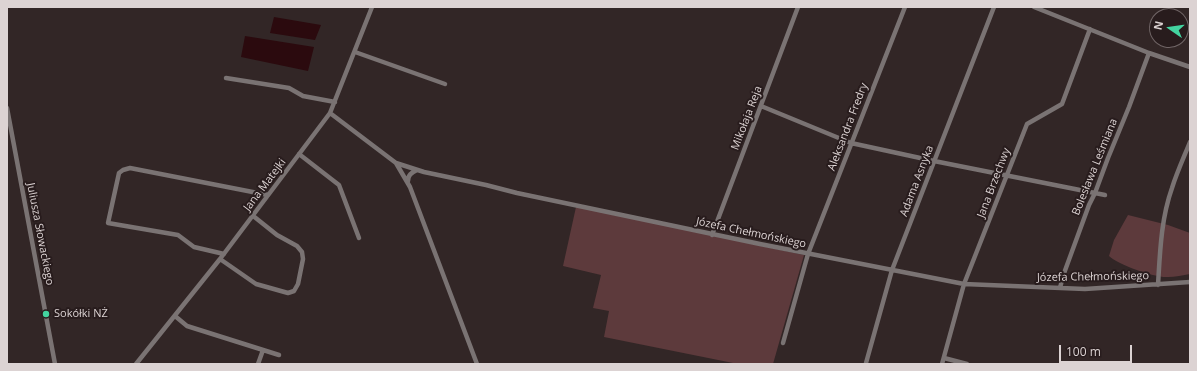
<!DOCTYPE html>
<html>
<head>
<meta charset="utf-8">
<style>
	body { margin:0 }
	#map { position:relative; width:1197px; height:371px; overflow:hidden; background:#322626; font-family:"Open Sans",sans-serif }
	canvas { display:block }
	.frame { position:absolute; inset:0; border:8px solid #dcd3d3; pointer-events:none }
	.north { position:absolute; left:1149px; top:8px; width:40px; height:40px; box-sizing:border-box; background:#281c1d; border:1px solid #706566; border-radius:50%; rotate:283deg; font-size:11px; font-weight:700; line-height:16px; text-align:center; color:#dcd3d3 }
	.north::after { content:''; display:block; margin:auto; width:14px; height:18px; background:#43d4a0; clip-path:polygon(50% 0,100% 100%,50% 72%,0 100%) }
	.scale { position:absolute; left:1059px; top:345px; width:73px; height:18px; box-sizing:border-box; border:2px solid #dcd3d3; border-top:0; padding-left:5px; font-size:12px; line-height:14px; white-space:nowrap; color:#dcd3d3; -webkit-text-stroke:3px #281c1d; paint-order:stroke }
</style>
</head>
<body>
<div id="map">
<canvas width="1197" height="371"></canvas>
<div class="frame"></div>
<div class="north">N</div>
<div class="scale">100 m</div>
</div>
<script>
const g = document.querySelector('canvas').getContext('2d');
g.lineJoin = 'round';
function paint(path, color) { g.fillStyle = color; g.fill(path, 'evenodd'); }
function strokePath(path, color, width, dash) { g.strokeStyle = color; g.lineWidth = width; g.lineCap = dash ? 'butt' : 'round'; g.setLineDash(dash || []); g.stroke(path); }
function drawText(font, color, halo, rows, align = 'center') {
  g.font = font + ' "Open Sans",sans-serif'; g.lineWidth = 4; g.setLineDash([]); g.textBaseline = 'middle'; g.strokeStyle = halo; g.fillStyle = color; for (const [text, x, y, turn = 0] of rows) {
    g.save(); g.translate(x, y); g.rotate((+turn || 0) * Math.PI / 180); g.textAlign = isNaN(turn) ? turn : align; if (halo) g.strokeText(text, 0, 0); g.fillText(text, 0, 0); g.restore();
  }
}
paint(new Path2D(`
	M576,207L631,218L804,255L773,364H738L604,337L609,311L593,308L601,275L563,266Z
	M1128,215L1168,225L1190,233V274C1183,275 1175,277 1168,277C1155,278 1119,265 1109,256L1114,240Z`), '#5d3a3c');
paint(new Path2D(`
	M274,17L321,25L315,40L270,33Z
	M245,36L314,47L308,71L241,57Z`), '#2b0a0e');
strokePath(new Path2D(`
	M1034,7L1149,53L1190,67
	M355,52L445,84
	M226,78L289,88L303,96L335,102
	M761,106L851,143L934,161L1105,195
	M7,108L55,364
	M330,113L396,163L424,172L486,185L517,193L760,244L964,284L1085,289L1190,282
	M299,154L339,185L359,238
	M396,163L410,187L477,364
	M408,181C408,175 411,173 417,170
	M712,235L798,7
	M224,254L194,247L178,235L108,223L119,173L123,170L130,168L268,195
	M220,259L256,284L288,293L294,291L298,284L303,259L302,252L297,246L277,235L252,215
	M1158,285C1160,252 1161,219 1172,188C1177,172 1184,157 1190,142
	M1060,288L1063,276L1089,205L1095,193L1108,158L1129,107L1149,53
	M175,316L187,326L279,355
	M783,343L808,254L905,7
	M944,358L967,364
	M866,363L892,270L994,7
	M136,364L220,259L330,113L372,7
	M258,364L263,350
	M942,364L964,284L1027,124L1062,104L1090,29`), '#7a7373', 4.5);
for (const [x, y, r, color] of [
	[46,314,4,"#43d4a0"]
]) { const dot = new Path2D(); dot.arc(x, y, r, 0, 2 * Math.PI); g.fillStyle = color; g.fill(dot); strokePath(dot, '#281c1d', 1.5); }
drawText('11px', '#dcd3d3', '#281c1d', [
	["Mikołaja Reja",747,118,-69],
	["Aleksandra Fredry",848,127,-69],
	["Bolesława Leśmiana",1095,167,-68],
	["Adama Asnyka",917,181,-69],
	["Jana Brzechwy",994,183,-69],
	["Jana Matejki",265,185,-53],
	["Józefa Chełmońskiego",751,233,12],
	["Juliusza Słowackiego",40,234,79],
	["Józefa Chełmońskiego",1093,277,-1]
]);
drawText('11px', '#dcd3d3', '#281c1d', [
	["Sokółki NŻ",54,314]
], 'left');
</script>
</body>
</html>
